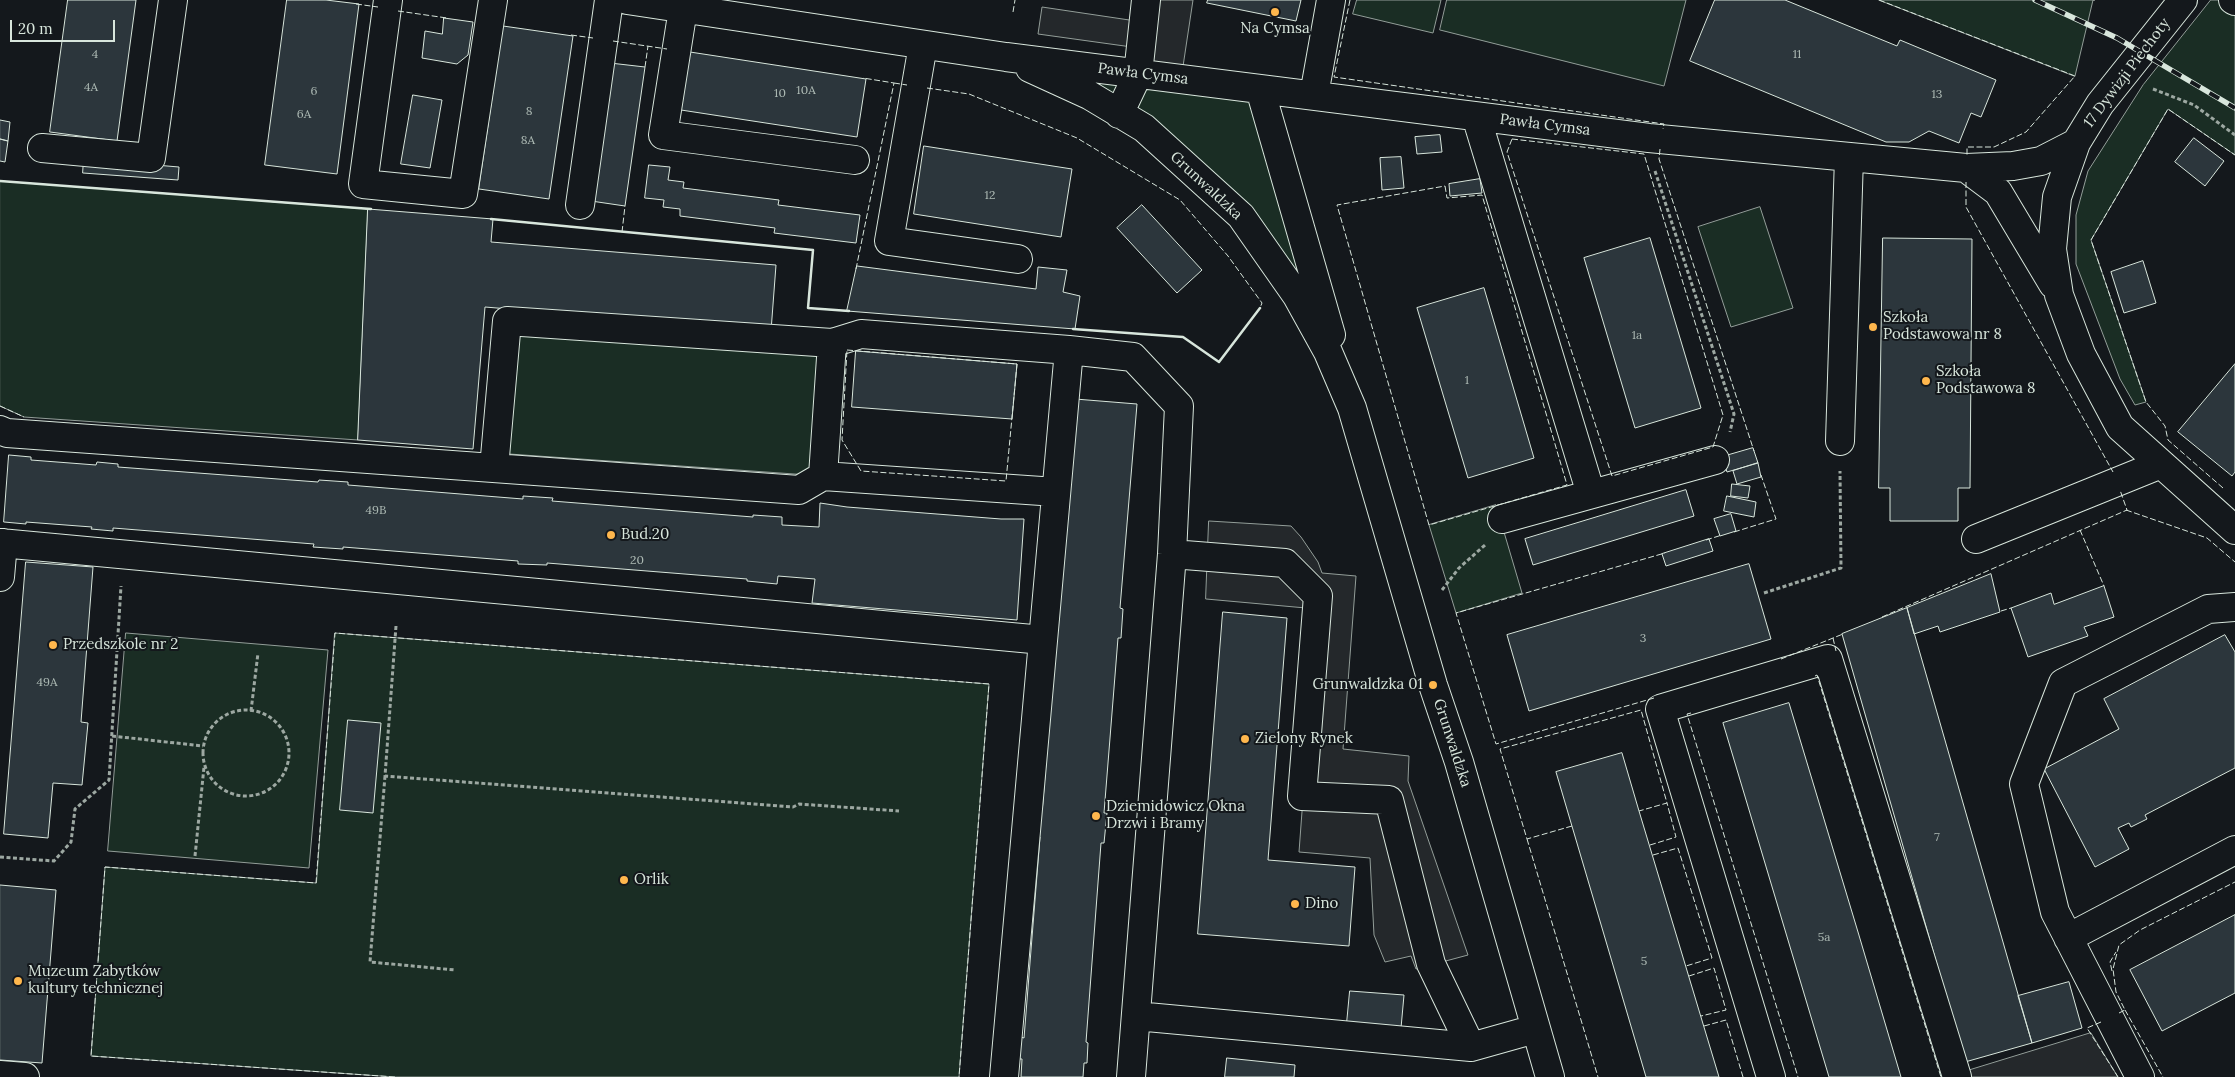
<!DOCTYPE html>
<html>
<head>
<meta charset="utf-8">
<style>
	body { margin:0 }
	#map { position:relative; width:2235px; height:1077px; overflow:hidden; background:#14181c; font-family:Lora,serif }
	canvas { display:block }
	.scale { position:absolute; left:10px; top:20px; width:105px; height:22px; box-sizing:border-box; border:2px solid #d8e6dc; border-top:0; padding-left:6px; font-size:15px; line-height:18px; white-space:nowrap; color:#d8e6dc; -webkit-text-stroke:4px #14181c; paint-order:stroke }
</style>
</head>
<body>
<div id="map">
<canvas width="2235" height="1077"></canvas>
<div class="scale">20 m</div>
</div>
<script>
const g = document.querySelector('canvas').getContext('2d');
g.lineJoin = 'round';
function paint(path, color) { g.fillStyle = color; g.fill(path, 'evenodd'); }
function strokePath(path, color, width, dash) { g.strokeStyle = color; g.lineWidth = width; g.lineCap = dash ? 'butt' : 'round'; g.setLineDash(dash || []); g.stroke(path); }
function drawText(font, color, halo, rows, align = 'center') {
  g.font = font + ' Lora,serif'; g.lineWidth = 4; g.setLineDash([]); g.textBaseline = 'middle'; g.strokeStyle = halo; g.fillStyle = color; for (const [text, x, y, turn = 0] of rows) {
    g.save(); g.translate(x, y); g.rotate((+turn || 0) * Math.PI / 180); g.textAlign = isNaN(turn) ? turn : align; if (halo) g.strokeText(text, 0, 0); g.fillText(text, 0, 0); g.restore();
  }
}
const green = new Path2D(`
	M1357,0H1441L1433,33L1353,14Z
	M1447,0H1686L1664,86L1440,30Z
	M1879,0H2093L2075,76Z
	M2211,0H2235V155L2168,109L2091,240L2146,402L2135,405L2120,379L2076,264V215L2088,171L2143,85Z
	M1006,57L1260,89L1352,408L1297,296L1144,128Z
	M0,181L368,209L358,440L24,417L0,406Z
	M1760,207L1793,308L1731,327L1698,227Z
	M507,321L832,343L823,476L495,453Z
	M1496,505L1522,593L1456,613L1429,525Z
	M126,633L328,650L309,868L108,851Z
	M335,633L989,684L959,1077H395L91,1056L105,867L316,883Z`);
paint(green, '#1a2d24');
strokePath(green, '#939e99', 1);
const parking = new Path2D(`
	M1140,0H1193L1182,73L1137,66L1139,48L1038,34L1042,7L1136,21Z
	M1209,521L1291,526L1301,537L1318,562L1322,573L1356,576L1343,749L1409,756L1408,781L1468,955L1416,969L1411,956L1385,962L1374,935L1370,858L1299,852L1317,609L1206,599Z
	M2091,1033L2118,1077H1969L1967,1071Z`);
paint(parking, '#24282b');
strokePath(parking, '#939e99', 1);
const building = new Path2D(`
	M68,0H136L117,141L50,132Z
	M287,0H326L359,4L337,174L265,165Z
	M1208,0H1301L1296,21L1207,3Z
	M1715,0H1785L1897,46L1900,40L1996,80L1981,117L1971,113L1959,143L1929,131L1909,142H1886L1690,61Z
	M444,18L473,22L468,55L457,64L422,58L425,31L442,34Z
	M503,26L573,36L549,199L479,189Z
	M690,52L866,79L857,137L681,110Z
	M610,63L645,67L625,206L591,201Z
	M413,95L442,100L430,168L401,164Z
	M0,120L10,122L8,141L0,139Z
	M1440,135L1442,152L1417,154L1415,137Z
	M2194,138L2224,161L2205,186L2175,162Z
	M0,139L8,141L5,162L0,161Z
	M924,146L1072,169L1061,237L914,214Z
	M1401,157L1404,188L1382,190L1380,158Z
	M84,159L179,167L178,180L83,173Z
	M649,165L670,167L668,180L684,182L683,188L779,200L778,205L860,215L856,243L774,233L775,228L680,216V209L663,207L664,200L645,198Z
	M1480,179L1482,193L1450,196L1449,184Z
	M1142,205L1202,270L1177,293L1117,228Z
	M368,209L493,219L491,242L776,265L771,331L485,307L473,449L358,440Z
	M1650,238L1701,408L1635,428L1584,258Z
	M1883,238L1972,239L1970,488H1958V521H1890V488H1879Z
	M2143,261L2156,303L2124,313L2111,272Z
	M857,266L1036,289L1038,267L1067,270L1063,292L1080,296L1075,329L847,311Z
	M1484,288L1534,458L1468,478L1417,308Z
	M856,351L1017,364L1012,419L852,407Z
	M2235,364V472L2232,476L2178,432Z
	M1075,399L1137,404L1120,608L1123,609L1121,638H1118L1104,813H1107L1104,843H1101L1086,1042L1088,1043L1087,1063H1084L1083,1077H1021L1022,1059H1019L1021,1037L1024,1038L1040,837H1037L1040,808H1042Z
	M1753,448L1758,463L1727,472L1722,457Z
	M9,455L31,457V460L96,465L97,462L118,464V467L318,482L319,480L348,482V485L523,499V496L553,498L552,501L753,517V515L782,517V525L819,527L820,503L847,507L1001,519H1024L1017,620L812,603L815,579L778,576L777,584L747,581V579L547,563V565L518,564V561L343,547V549L313,547L314,544L113,528V531L91,529L92,527L26,522V524L4,522Z
	M1758,463L1761,477L1737,484L1733,471Z
	M1732,484L1750,486L1748,498L1731,496Z
	M1686,490L1694,516L1533,565L1525,539Z
	M1727,496L1756,502L1754,517L1724,511Z
	M1731,514L1736,531L1720,536L1714,519Z
	M1709,539L1713,551L1666,566L1662,554Z
	M26,562L93,567L81,722L88,723L82,785L53,783L48,838L4,834Z
	M1749,564L1771,639L1529,711L1507,635Z
	M1991,574L2000,612L1940,632L1938,626L1914,634L1907,608Z
	M2104,586L2114,617L2084,627L2088,636L2028,657L2011,608L2051,593L2054,604Z
	M1907,608L2032,1043L1965,1062L1842,634Z
	M1223,612L1287,618L1268,860L1355,867L1349,946L1198,934Z
	M2225,635L2235,652V768L2145,815L2147,819L2131,827L2129,823L2118,828L2129,849L2095,867L2044,769L2119,729L2104,699Z
	M1789,703L1858,932L1901,1077H1829L1723,723Z
	M348,720L381,723L373,813L340,810Z
	M1622,753L1639,811L1719,1077H1646L1556,772Z
	M0,885L56,890L42,1063L0,1060Z
	M2235,915V993L2162,1031L2130,970Z
	M2069,982L2082,1028L2032,1043L2018,996Z
	M1350,991L1404,995L1401,1028L1347,1023Z
	M1227,1058L1295,1065L1294,1077H1225Z`);
paint(building, '#2c363c');
strokePath(building, '#d8e6dc', 1);
const minor = new Path2D(`
	M388,0L363,184L463,194L493,0
	M627,0L1006,57L1649,138L1966,168L2013,166L2041,161L2076,143
	M2183,0L2100,104L2076,143L2057,197L2052,249L2059,295L2081,354L2120,427L2235,530
	M2233,0L2235,1
	M683,9L663,135L855,160
	M923,45L889,241L1018,259
	M1030,68L1089,95L1144,128L1241,216L1297,296L1328,352L1352,408L1433,685L1459,762L1550,1077
	M1260,89L1331,335
	M1314,95L1331,0
	M1119,114L1138,74L1146,0
	M1476,116L1591,494
	M42,148L151,158L173,0
	M1966,168L1998,192L2053,284
	M580,205L609,0
	M0,430L7,433L799,490L823,476L1056,492
	M1840,441L1849,157
	M494,468L507,321L832,343L861,334L1069,350L1133,357L1179,406L1172,554L1131,1077
	M823,476L832,343
	M1502,519L1715,460
	M1976,539L2161,464
	M0,543L1043,640
	M1172,554L1285,563L1318,596L1302,796L1389,800L1431,964L1471,1047
	M0,577L3,543
	M2068,938L2235,850
	M1136,1016L1471,1047L1535,1029
	M0,1075L25,1077
	M1004,1077L1069,350
	M1771,1077L1660,709L1828,659L1957,1077
	M2140,1077L2055,912L2024,784L2063,683L2208,609L2235,607`);
strokePath(minor, '#d8e6dc', 30);
strokePath(new Path2D(`
	M2153,89L2194,105L2235,135
	M1655,171L1734,414L1730,432
	M1442,590L1459,568L1485,545
	M1764,593L1841,568L1840,471
	M396,626L385,776L793,807L799,804L899,811
	M203 753a43 43 0 1 1 86 0a43 43 0 1 1-86 0Z
	M251,711L258,653
	M112,736L203,746
	M385,776L370,962L455,970
	M195,856L204,767
	M0,857L54,861L71,842L75,809L109,780L121,586`), '#9da8a2', 3, [4, 2.5]);
strokePath(minor, '#14181c', 28);
const rail = new Path2D(`
	M2035,0L2117,38L2235,108`);
strokePath(rail, '#d8e6dc', 5.5);
strokePath(rail, '#14181c', 4, [11]);
strokePath(new Path2D(`
	M1350,0L1334,77L1664,124L1663,129
	M1879,0L2075,76L2026,132L1994,147H1967V157
	M2093,0H2095
	M356,4L378,7
	M398,11L447,18
	M1013,12L1015,0
	M571,35L593,38
	M613,41L667,49
	M645,67L648,46
	M894,83L907,85
	M927,88L969,94L1077,138L1180,200L1228,256L1262,303L1260,308
	M1512,139L1644,154L1723,415L1713,447L1612,476L1507,152Z
	M1660,149L1659,159L1754,451
	M0,181L370,209
	M1966,182V207L2113,472
	M1445,186L1447,198L1482,195L1567,485L1429,525L1337,205Z
	M490,219L813,250L808,308L847,311L848,308
	M622,232L625,206
	M856,269L894,83L863,78
	M847,350L1017,364L1006,481L861,471L842,440Z
	M0,406L24,417
	M2223,488L2168,440L2165,426L2146,402L2091,240L2168,109L2235,155
	M2126,510L2207,538L2235,562
	M2080,530L2104,586
	M1734,532L1776,519L1761,475
	M1706,540L1722,535
	M2001,611L2011,608
	M1882,617L2127,510L2120,490
	M1833,638L1836,651
	M1781,659L1843,634
	M1815,676L1817,675L1941,1077
	M1654,698L1496,744L1456,613L1665,553
	M1691,713L1687,714L1798,1077
	M1572,826L1527,839L1500,749L1641,710L1667,803L1639,811
	M1527,839L1598,1077
	M1650,845L1676,837L1667,803
	M1653,855L1678,848L1712,958L1686,966
	M2112,971L2110,962L2116,952
	M1689,976L1714,968L1726,1010L1701,1016
	M2125,1010L2163,1077
	M2119,1013L2125,1010L2116,992L2113,969L2119,945L2140,930L2235,882
	M2101,1022L2087,1028L2118,1077
	M1704,1026L1726,1020L1743,1077
	M395,1077L91,1056L105,867L316,883L335,633L989,684L959,1077`), '#d8e6dc', 1, [6, 2.5]);
strokePath(new Path2D(`
	M0,181L371,209
	M491,219L813,250L808,308L849,311
	M1073,329L1183,337L1219,362L1260,308`), '#d8e6dc', 2.5);
for (const [x, y, r, color] of [
	[1275,12,5,"#ffb74d"],
	[1873,327,5,"#ffb74d"],
	[1926,381,5,"#ffb74d"],
	[611,535,5,"#ffb74d"],
	[53,645,5,"#ffb74d"],
	[1433,685,5,"#ffb74d"],
	[1245,739,5,"#ffb74d"],
	[1096,816,5,"#ffb74d"],
	[624,880,5,"#ffb74d"],
	[1295,904,5,"#ffb74d"],
	[18,981,5,"#ffb74d"]
]) { const dot = new Path2D(); dot.arc(x, y, r, 0, 2 * Math.PI); g.fillStyle = color; g.fill(dot); strokePath(dot, '#14181c', 2); }
drawText('12px', '#adbab4', null, [
	["4",95,55],
	["11",1797,55],
	["4A",91,88],
	["10A",806,91],
	["6",314,92],
	["10",780,94],
	["13",1937,95],
	["8",529,112],
	["6A",304,115],
	["8A",528,141],
	["12",990,196],
	["1a",1637,336],
	["1",1467,381],
	["49B",376,511],
	["20",637,561],
	["3",1643,639],
	["49A",47,683],
	["7",1937,838],
	["5a",1824,938],
	["5",1644,962]
]);
drawText('15px', '#d8e6dc', '#14181c', [
	["Na Cymsa",1275,29,"center"],
	["Szkoła",1883,318],
	["Podstawowa nr 8",1883,335],
	["Szkoła",1936,372],
	["Podstawowa 8",1936,389],
	["Bud.20",621,535],
	["Przedszkole nr 2",63,645],
	["Grunwaldzka 01",1423,685,"right"],
	["Zielony Rynek",1255,739],
	["Dziemidowicz Okna",1106,807],
	["Drzwi i Bramy",1106,824],
	["Orlik",634,880],
	["Dino",1305,904],
	["Muzeum Zabytków",28,972],
	["kultury technicznej",28,989]
], 'left');
drawText('15px', '#d8e6dc', '#14181c', [
	["17 Dywizji Piechoty",2127,73,-53],
	["Pawła Cymsa",1143,74,7],
	["Pawła Cymsa",1545,125,7],
	["Grunwaldzka",1206,186,43],
	["Grunwaldzka",1452,743,72]
]);
</script>
</body>
</html>
